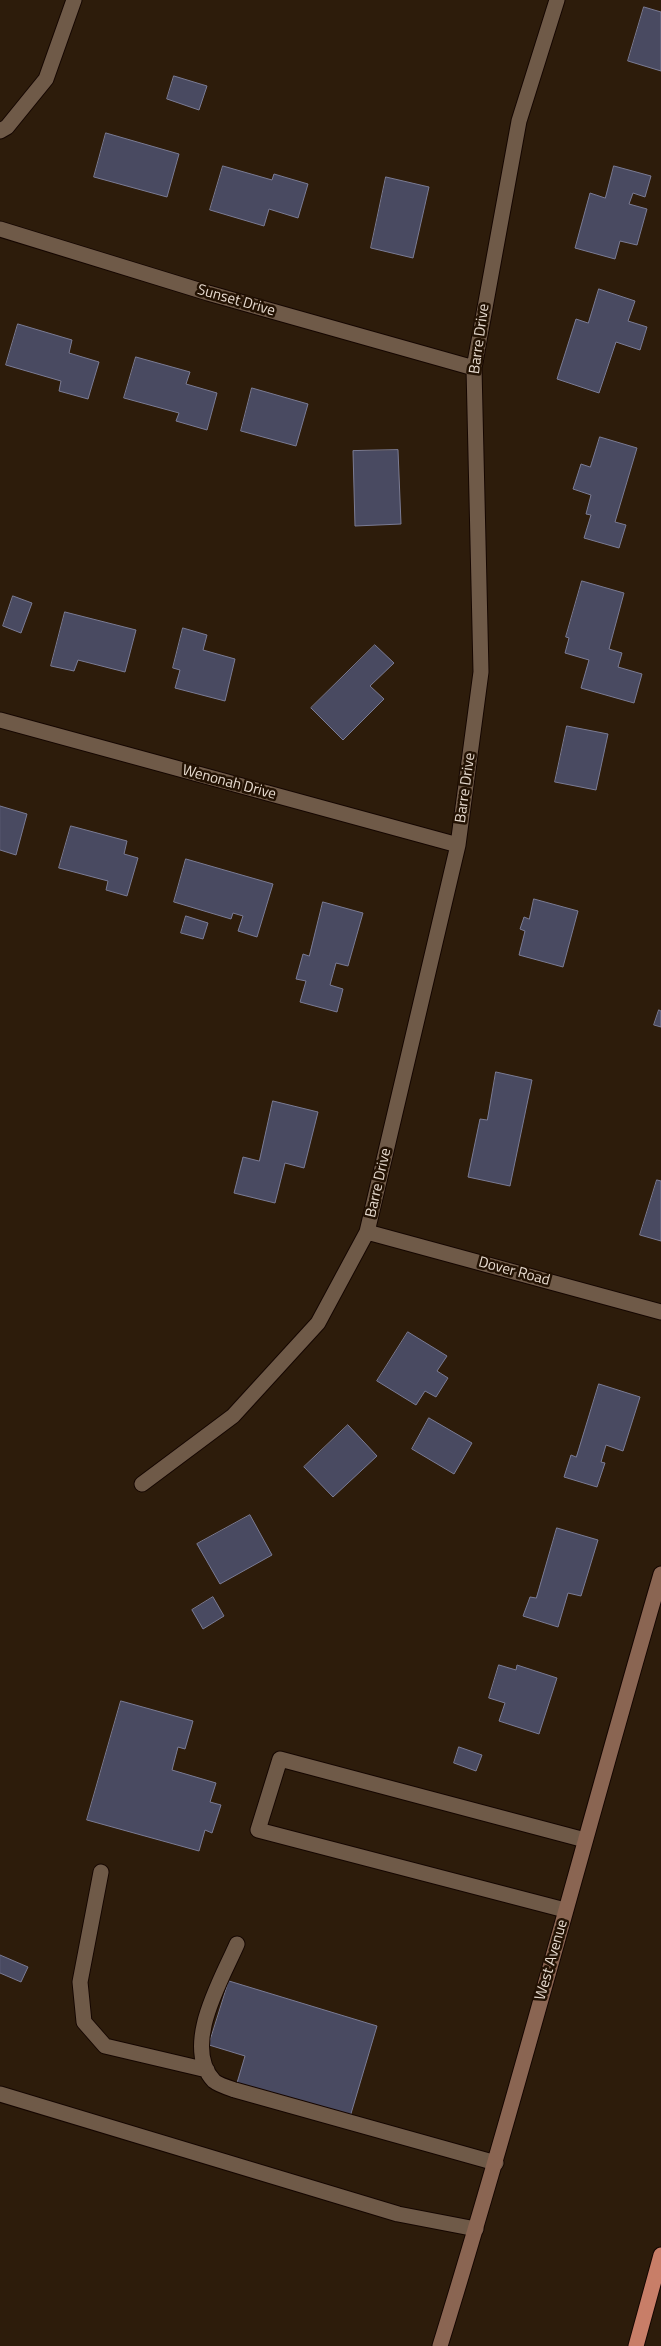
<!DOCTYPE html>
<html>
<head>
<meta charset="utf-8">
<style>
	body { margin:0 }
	canvas { display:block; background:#2d1c0b }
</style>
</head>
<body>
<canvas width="661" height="2346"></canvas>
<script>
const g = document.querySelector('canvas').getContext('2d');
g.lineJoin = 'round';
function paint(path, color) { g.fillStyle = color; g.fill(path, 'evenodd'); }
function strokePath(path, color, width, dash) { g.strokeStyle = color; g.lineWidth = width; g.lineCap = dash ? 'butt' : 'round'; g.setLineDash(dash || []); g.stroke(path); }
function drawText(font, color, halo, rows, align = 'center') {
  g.font = font + ' "Titillium Web",sans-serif'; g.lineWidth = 5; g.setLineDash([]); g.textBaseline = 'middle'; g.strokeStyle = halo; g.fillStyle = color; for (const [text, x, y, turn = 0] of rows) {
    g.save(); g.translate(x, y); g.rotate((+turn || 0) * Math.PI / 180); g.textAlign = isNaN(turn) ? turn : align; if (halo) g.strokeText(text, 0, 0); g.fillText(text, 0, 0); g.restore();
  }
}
const building = new Path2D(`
	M644,7L661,12V71L628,61Z
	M174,76L207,86L199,110L167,99Z
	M106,133L179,154L167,197L94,177Z
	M223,166L272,180L274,174L308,184L298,218L269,209L264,226L210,210Z
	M614,166L651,176L645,197L633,193L629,204L647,209L637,245L620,241L615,259L575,248L590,193L605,198Z
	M386,177L429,187L413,258L371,248Z
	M599,289L635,301L628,321L647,327L640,350L616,342L599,393L557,379L576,319L588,323Z
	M18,324L72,340L69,353L99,362L88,399L59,391L61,381L6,365Z
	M136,357L190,372L186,384L217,393L207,430L176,421L179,413L124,398Z
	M252,388L308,404L296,446L241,431Z
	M600,437L637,448L615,522L626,525L619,548L584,538L591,515L586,514L591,495L573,489L581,464L590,467Z
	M398,450L401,524L355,526L353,451Z
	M582,581L624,593L609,649L622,653L618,667L642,674L634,703L581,688L589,660L565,653L569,638L566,637Z
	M13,596L32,603L21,633L3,626Z
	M65,612L136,630L125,672L78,660L74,671L51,666Z
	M183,628L207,635L203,650L235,659L225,701L175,688L180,670L173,668Z
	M375,645L394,663L370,686L384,699L343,740L311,708Z
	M567,726L608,734L596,790L555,782Z
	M0,806L27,814L16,855L0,850Z
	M71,826L127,841L124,854L138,858L127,896L106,890L108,881L59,868Z
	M186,859L273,884L257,937L238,931L243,916L233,913L231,919L174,902Z
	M534,899L578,911L563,967L519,955L525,931L520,929L524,917L529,919Z
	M323,902L363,913L348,966L336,963L330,985L343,989L337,1012L300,1002L306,981L296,979L303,954L309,956Z
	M186,916L208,923L203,939L181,933Z
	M659,1010L661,1011V1027L654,1025Z
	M496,1072L532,1080L510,1186L468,1177L480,1119L487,1120Z
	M273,1101L318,1112L304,1168L285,1163L275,1203L234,1193L243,1157L259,1161Z
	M657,1180L661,1181V1241L640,1235Z
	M408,1332L447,1356L437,1371L448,1378L436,1397L425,1391L416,1405L377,1381Z
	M599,1384L640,1397L623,1451L606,1445L601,1462L605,1463L597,1487L564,1477L571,1455L576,1457Z
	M429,1418L472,1443L454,1474L412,1449Z
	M348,1425L377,1456L333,1497L304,1467Z
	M250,1515L272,1555L220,1584L197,1544Z
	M557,1528L598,1540L581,1596L568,1593L558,1627L523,1616L530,1597L536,1598Z
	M213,1597L224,1616L203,1629L192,1610Z
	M499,1665L516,1670L517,1665L557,1678L539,1734L499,1721L505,1703L489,1698Z
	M121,1701L193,1721L185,1749L178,1747L172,1770L216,1783L210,1802L221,1805L212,1833L205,1830L199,1851L87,1820Z
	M459,1747L482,1755L476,1771L454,1763Z
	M0,1955L28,1967L21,1982L0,1973Z
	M229,1981L377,2026L350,2117L237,2083L245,2056L209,2045Z`);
paint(building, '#494a61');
strokePath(building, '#7a7b94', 1);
const lane = new Path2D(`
	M101,1872L80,1982L84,2022L105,2046L207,2070
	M565,1910L258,1830L280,1759L585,1840
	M237,1944C222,1979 181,2046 214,2081C219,2085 229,2088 235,2090L496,2163
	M0,2094L398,2214L476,2229`);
const street = new Path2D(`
	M0,131L7,127L46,79L74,0
	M0,229L208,293L474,368
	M0,720L458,845
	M367,1232L661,1312
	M142,1484L233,1416L318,1323L367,1232L458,845L481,672L474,368L519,121L557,0`);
const secondary = new Path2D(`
	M440,2346C519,2090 586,1831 661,1574`);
const highway = new Path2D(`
	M636,2346L661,2255`);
strokePath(lane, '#150600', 17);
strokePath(street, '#150600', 17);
strokePath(secondary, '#150600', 17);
strokePath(highway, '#150600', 17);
strokePath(lane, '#6f5a48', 15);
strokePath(street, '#6f5a48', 15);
strokePath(secondary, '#8a6552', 15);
strokePath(highway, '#c87e68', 15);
drawText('15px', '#e7dbd0', '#231203', [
	["Sunset Drive",236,301,16],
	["Barre Drive",480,339,-82],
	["Wenonah Drive",229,783,15],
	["Barre Drive",466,788,-82],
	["Barre Drive",379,1183,-77],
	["Dover Road",514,1272,15],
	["West Avenue",552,1960,-74]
]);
</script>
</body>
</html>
